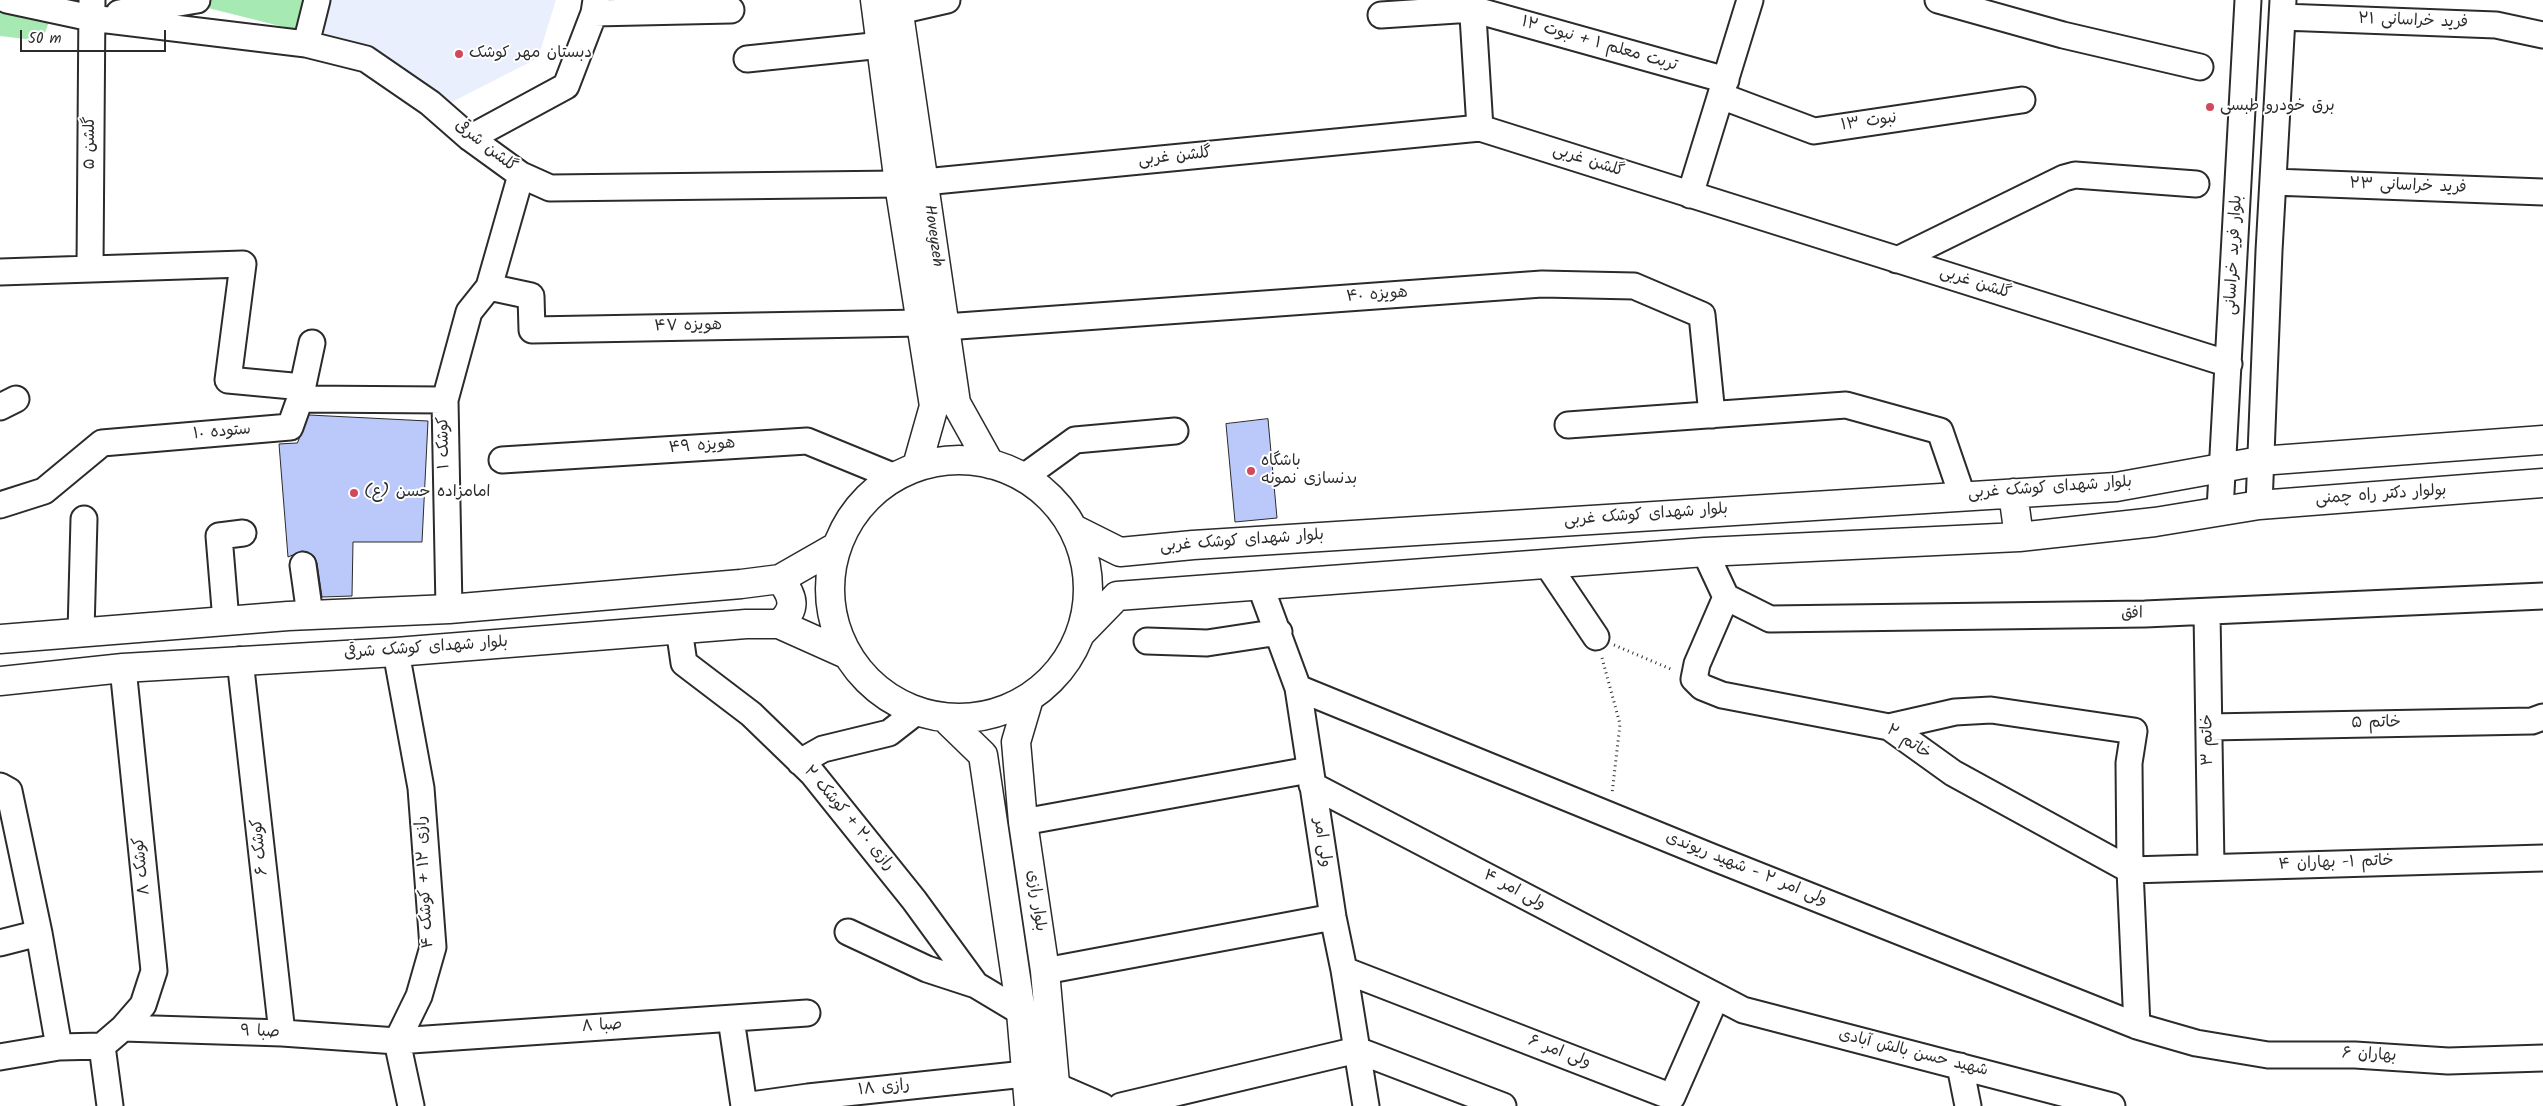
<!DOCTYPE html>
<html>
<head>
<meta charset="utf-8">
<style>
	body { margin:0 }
	#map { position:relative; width:2543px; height:1106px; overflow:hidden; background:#fff; font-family:Kalam,sans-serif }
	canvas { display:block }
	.scale { position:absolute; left:20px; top:30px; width:146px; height:22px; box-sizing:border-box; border:2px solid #2b2b2b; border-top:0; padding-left:6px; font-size:15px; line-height:18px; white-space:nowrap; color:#2b2b2b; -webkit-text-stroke:4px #fff; paint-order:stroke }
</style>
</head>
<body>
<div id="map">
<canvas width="2543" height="1106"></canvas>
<div class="scale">50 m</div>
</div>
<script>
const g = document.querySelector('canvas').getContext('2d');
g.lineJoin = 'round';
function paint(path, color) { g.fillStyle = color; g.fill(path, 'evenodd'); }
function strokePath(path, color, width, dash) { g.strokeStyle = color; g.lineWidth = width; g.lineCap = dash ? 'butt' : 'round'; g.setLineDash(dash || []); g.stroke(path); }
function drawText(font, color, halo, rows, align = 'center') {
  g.font = font + ' Kalam,"Playpen Sans Arabic",sans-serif'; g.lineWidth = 4; g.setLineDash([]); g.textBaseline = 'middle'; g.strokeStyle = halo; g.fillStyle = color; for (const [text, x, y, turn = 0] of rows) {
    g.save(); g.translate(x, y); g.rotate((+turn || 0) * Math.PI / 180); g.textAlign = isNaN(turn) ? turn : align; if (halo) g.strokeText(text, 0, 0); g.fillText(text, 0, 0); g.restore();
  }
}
paint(new Path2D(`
	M329,0H556L538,58L450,103L371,49L321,33Z`), '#eaeffe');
paint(new Path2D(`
	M204,0H305L296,30L180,1Z
	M0,10L51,16L42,41L0,36Z`), '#a6e9b3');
const building = new Path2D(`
	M309,415L428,421L422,542H353L352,596L322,597L317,563L314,556L302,551L288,557L279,444L297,443Z
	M1268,419L1277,518L1235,522L1226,424Z`);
paint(building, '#bac9fa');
strokePath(building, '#2b2b2b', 1);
const minor = new Path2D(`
	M7,0L91,18L306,44L366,59L430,103L470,138L521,175L550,188L899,184
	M1472,0L1480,128
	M1938,0L2063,35L2200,67
	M899,11L947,0
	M119,13L197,0
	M594,13L731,10
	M1381,15L1472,9L1726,80
	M2282,17L2496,25L2543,35
	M306,44L317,0
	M747,59L882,45
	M1721,96L1814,131L2022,100
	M470,138L566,86L594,13L596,0
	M924,182L1480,128L2229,364
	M2273,182L2543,192
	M1690,195L1750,0
	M1897,260L2064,178L2075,175L2196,184
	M90,268L92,0
	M0,272L243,264L228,380L303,387
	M489,287L531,296L532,330L921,323
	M945,327L1542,284L1634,286L1702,315L1712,415
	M300,399L312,343
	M0,407L16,399
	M1568,425L1846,405L1940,431L1962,495
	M502,460L807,441L895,477
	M1024,477L1075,440L1175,431
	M0,505L44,491L102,443L290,427L300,399L445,400
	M2259,505L2269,251L2283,0
	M2220,510L2248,0
	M1705,552L1726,597
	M1547,564L1596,637
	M303,565L310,615
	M1260,585L1298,688L1333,917L1344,970L1366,1106
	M1726,597L1770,619L2145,614L2543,596
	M1726,597L1697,664L1694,679L1702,687L1722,695L1889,727L1953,773L2130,870
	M449,609L445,400L469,312L489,287L521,175
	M2207,612L2211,867
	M226,621L219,536L243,533
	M679,629L684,663L751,714L812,773L914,900L976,985L1021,1012
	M81,632L84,519
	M1147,641L1207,643L1279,632
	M396,652L421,788L433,947L419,996L397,1041L411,1106
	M240,660L282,1033
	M1298,688L1712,857L2137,1026L2196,1043L2268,1055H2355L2448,1061L2543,1058
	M1889,727L1955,712L1991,710L2134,731L2129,763L2130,870L2137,1026
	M2209,727L2532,721L2543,717
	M800,762L823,749L889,733L916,712
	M1312,785L1743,1010L2112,1106
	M0,786L9,791L39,933L59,1047
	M1023,822L1309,770
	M2130,870L2543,858
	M848,932L927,969L976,985
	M0,943L39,933
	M1344,970L1672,1097L1716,997
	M1045,971L1333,917
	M731,1019L744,1106L808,1097L1025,1074
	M123,1028L282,1033L397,1041L807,1013
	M102,1046L123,1028L143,1005L154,971L123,668
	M102,1046L110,1106
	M0,1057L59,1047L102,1046
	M1960,1066L1968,1106
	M1056,1086L1102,1106
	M1121,1106L1357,1050L1503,1106`);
const major = new Path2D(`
	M875,0L899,184L934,406L917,466
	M897,0L956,403L990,464
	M830 589a129 129 0 1 1 258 0a129 129 0 1 1-258 0Z
	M2013,493L2019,537
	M1074,529L1120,552L1193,545L2116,487L2260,461L2543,440
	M779,624C797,609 794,597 780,579
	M1082,632L1117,596L1705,552L2019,537L2155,522L2259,505L2543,483
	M0,639L288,616L449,609L741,584L780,579L836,547
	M0,681L123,668L396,652L746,624H779L846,654
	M1029,698L1016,742L1023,822L1045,971L1057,1106
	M949,722L983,755L1021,1012L1029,1106`);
strokePath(minor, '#2b2b2b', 29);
strokePath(major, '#2b2b2b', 31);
strokePath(new Path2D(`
	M1614,645L1673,670
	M1602,658L1620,724L1612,794`), '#2b2b2b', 3, [1, 4]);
strokePath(minor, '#fff', 25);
strokePath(major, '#fff', 28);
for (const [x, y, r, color] of [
	[459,54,5,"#d1495b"],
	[2210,107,5,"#d1495b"],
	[1251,471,5,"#d1495b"],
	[354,493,5,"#d1495b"]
]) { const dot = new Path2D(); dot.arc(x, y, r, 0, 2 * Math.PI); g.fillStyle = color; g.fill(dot); strokePath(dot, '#fff', 2); }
drawText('16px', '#2b2b2b', '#fff', [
	["فرید خراسانی ۲۱",2413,22,2],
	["تربت معلم ۱ + نبوت ۱۲",1599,45,16],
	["نبوت ۱۳",1869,123,-8],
	["گلشن ۵",91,143,-90],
	["گلشن شرقی",485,147,38],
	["گلشن غربی",1175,158,-6],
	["گلشن غربی",1588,162,18],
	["فرید خراسانی ۲۳",2408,187,2],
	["Hoveyzeh",932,236,82],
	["بلوار فرید خراسانی",2235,255,-87],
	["گلشن غربی",1975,284,18],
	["هویزه ۴۰",1377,296,-4],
	["هویزه ۴۷",688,327,-1],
	["ستوده ۱۰",222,433,-5],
	["کوشک ۱",445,443,-91],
	["هویزه ۴۹",702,447,-4],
	["بلوار شهدای کوشک غربی",2050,489,-4],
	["بولوار دکتر راه چمنی",2381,496,-4],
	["بلوار شهدای کوشک غربی",1646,516,-4],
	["بلوار شهدای کوشک غربی",1242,542,-4],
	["افق",2132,615,-1],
	["بلوار شهدای کوشک شرقی",426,649,-4],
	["خاتم ۵",2376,724,-1],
	["خاتم ۳",2209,740,-91],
	["خاتم ۲",1908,743,33],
	["رازی ۲۰ + کوشک ۲",848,819,50],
	["ولی امر",1321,843,81],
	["کوشک ۶",261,847,-96],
	["خاتم ۱- بهاران ۴",2336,864,-2],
	["کوشک ۸",143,866,-96],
	["ولی امر ۲ - شهید ریوندی",1746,870,22],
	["رازی ۱۲ + کوشک ۴",426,882,-93],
	["ولی امر ۴",1514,891,28],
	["بلوار رازی",1035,901,82],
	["صبا ۸",602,1027,-4],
	["صبا ۹",260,1033,2],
	["ولی امر ۶",1559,1053,21],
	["شهید حسن بالش آبادی",1913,1054,14],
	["بهاران ۶",2369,1056,3],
	["رازی ۱۸",884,1089,-6]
]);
drawText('16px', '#2b2b2b', '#fff', [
	["دبستان مهر کوشک",469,54],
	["برق خودرو طبسی",2220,107],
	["باشگاه",1261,462],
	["بدنسازی نمونه",1261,480],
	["امامزاده حسن (ع)",364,493]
], 'left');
</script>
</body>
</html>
